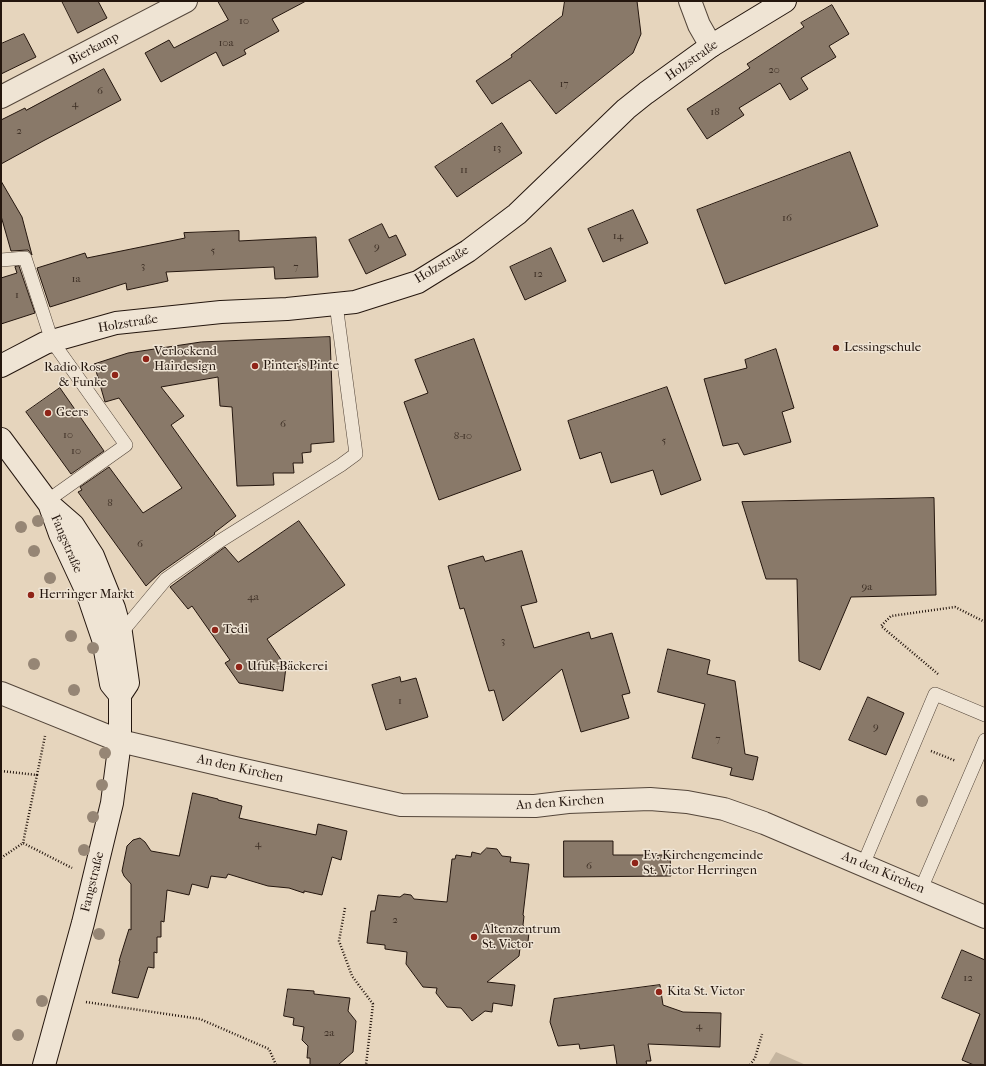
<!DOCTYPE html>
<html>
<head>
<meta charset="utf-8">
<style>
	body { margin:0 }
	#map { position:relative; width:986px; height:1066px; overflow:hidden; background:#e6d5bd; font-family:"IM FELL French Canon",serif }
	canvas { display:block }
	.frame { position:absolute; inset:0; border:2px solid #24160e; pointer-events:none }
</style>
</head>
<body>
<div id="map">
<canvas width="986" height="1066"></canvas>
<div class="frame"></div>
</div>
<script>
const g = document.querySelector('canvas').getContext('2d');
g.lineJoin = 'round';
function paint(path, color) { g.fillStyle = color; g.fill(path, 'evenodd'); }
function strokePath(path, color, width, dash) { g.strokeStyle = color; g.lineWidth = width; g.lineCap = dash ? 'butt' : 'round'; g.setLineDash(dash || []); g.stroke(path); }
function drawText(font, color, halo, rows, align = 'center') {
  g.font = font + ' "IM FELL French Canon",serif'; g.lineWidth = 3; g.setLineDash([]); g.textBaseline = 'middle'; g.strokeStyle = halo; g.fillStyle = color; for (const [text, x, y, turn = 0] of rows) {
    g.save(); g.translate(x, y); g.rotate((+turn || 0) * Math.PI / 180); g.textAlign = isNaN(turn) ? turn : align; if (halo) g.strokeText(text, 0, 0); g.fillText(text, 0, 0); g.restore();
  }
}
paint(new Path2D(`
	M776,1052L806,1065H768Z`), '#c5b59f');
const building = new Path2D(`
	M62,1H98L107,18L78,33Z
	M218,1H306L272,19L279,31L244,50L246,54L223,66L216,52L161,82L145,53L169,40L174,48L228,20Z
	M565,1H637L641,34L633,53L556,114L530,80L492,104L476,81L512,57L511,55L562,16Z
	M832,5L849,34L829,46L836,57L801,78L808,89L790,100L780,83L739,108L744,115L707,139L687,109L750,68L747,64L804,27L801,23Z
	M24,34L36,57L1,74V44Z
	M104,69L121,100L43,141L1,164V120L25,108L26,110Z
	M502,123L522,153L457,197L435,167Z
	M850,152L878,226L725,284L697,210Z
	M1,181L22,217L32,255L28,250L11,251L1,216Z
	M633,210L648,243L603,262L588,229Z
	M382,224L389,238L396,235L406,255L366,274L349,240Z
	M239,231V241L316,237L318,277L275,279L274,267L166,272L168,281L127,290L126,283L50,307L37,268L85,253L87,258L185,238L184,233Z
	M551,248L566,281L525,300L510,267Z
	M19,266L35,313L1,324V278L17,273L15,267Z
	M330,337L334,442L311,444V452L302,453L303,463H293L294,473H273L274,485L237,486L232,407L220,406L218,377L161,387L184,416L171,425L236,516L214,533L215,534L161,572L146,586L78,492L82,490L80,487L109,467L143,513L182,488L119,398L105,402L94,364L128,353L201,342Z
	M474,339L521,470L439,500L404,402L428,393L415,360Z
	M776,349L794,408L782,412L791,442L744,455L738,443L723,446L704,379L747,368L745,360Z
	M667,387L701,480L661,495L653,470L611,483L601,452L580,459L568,421Z
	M60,388L104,451L71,474L26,412Z
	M934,498L936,595L851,597L820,670L799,661L797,579H766L742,502Z
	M299,521L345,585L267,639L286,667L283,691L239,683L225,663L230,660L192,606L188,609L170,587L225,547L238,562Z
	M522,551L537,602L521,606L534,648L589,632L591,639L612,633L630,693L622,695L629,718L581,732L562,669L503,721L494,690L489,691L464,608L460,609L448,566L483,556L485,561Z
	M668,649L710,660L707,674L735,681L745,754L758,757L753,780L730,775L732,768L692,758L705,704L658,692Z
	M400,677L401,682L416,678L428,717L386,730L372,685Z
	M868,697L904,713L886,755L849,740Z
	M193,793L218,799V800L242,806L239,818L316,835L318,824L347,831L341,860L332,857L322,895L304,891V893L289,888L268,886L228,874L226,878L211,876L208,888L192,884L189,895L167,890L164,922L161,921V937H157V953L154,952V968L148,967L138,998L112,993L120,961H119L129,929L131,930V884L124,876L122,871L127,846L133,840L140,838L145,842L151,851L179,856Z
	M564,841H613V855H670L671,876L564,877Z
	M487,848L497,849L502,856L511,857L510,862L529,864L523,915L524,916L523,925L529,932L528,942L520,948L519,956L487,982L515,985L512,1006L493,1003L492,1012L485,1011L472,1021L461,1008L447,1007L436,993L437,988L423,987L406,964L407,952L385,949V945L367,943L371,911H375L378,895L400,897L404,894L411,895L414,899L447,902L452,859H455L456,855L471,857L472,852L480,854Z
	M962,950L985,960V1065H974L962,1060L980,1014L942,998Z
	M660,985L663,1005L683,1012L721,1013L720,1047L648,1044L651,1061H646L647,1065H617L614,1045L580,1049L579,1044L558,1046L550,1022L554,999Z
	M288,989L314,991V994L350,998L348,1011L356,1021L353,1052L338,1065H310V1058H307L308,1046L302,1040L304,1027L293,1025L294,1018L284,1016Z`);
paint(building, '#897969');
strokePath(building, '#24160e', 1);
const lane = new Path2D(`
	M1,260L25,258L52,341L126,445L47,501
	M118,634L121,633L166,579L220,541L341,465L356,454L336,304
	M863,865L935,694L985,715
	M921,889L985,740`);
const street = new Path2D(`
	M690,1L699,25L711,46
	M1,97L186,1
	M1,693L120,741L235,768L401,805L535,806L568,802L650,799L687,802L724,809L764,823L985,917`);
const secondary = new Path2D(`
	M1,366L45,343L116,323L221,312L287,309L355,302L418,282L468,251L517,214L626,109L646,93L711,46L785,1
	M1,439L50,505L73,525L93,556L114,608L121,633L128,683L120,695V741L112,803L83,923L44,1065
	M50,506L60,534L87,592L103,639L111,684L120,695`);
strokePath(lane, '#54463a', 14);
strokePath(street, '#54463a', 24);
strokePath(secondary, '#24160e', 24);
strokePath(new Path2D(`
	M938,674L881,626L891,616L955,607L985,622
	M931,751L956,761
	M1,771L37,775L23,843
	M37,775L45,736
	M1,858L23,843L72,868
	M345,908L339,941L352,976L373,1004L366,1065
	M86,1002L200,1019L269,1049L276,1065
	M750,1065L755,1058L762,1034`), '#24160e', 2.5, [1, 2]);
strokePath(lane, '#efe4d4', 13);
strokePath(street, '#efe4d4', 22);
strokePath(secondary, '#efe4d4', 22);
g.fillStyle = '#968675';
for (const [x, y] of [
	[38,521],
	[21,527],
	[34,551],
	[50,578],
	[71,636],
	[93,648],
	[34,664],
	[74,690],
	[105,753],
	[102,785],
	[922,801],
	[93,817],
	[84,850],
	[99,934],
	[42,1001],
	[18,1035]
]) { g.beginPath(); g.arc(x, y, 6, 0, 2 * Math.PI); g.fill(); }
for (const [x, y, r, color] of [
	[836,348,4,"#8f2418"],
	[146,359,4,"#8f2418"],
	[255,366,4,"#8f2418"],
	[115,375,4,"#8f2418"],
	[48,413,4,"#8f2418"],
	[31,595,4,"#8f2418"],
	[215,630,4,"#8f2418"],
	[239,667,4,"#8f2418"],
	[635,863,4,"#8f2418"],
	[474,937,4,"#8f2418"],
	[659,992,4,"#8f2418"]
]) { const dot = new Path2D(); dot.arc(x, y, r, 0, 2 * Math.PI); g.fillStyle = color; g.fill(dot); strokePath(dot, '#efe4d4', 1.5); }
drawText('11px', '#3d2f25', null, [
	["10",244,21],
	["10a",226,43],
	["20",774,70],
	["17",564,84],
	["6",100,91],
	["4",75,104],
	["18",715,112],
	["2",19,131],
	["13",497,148],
	["11",464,170],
	["16",787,218],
	["14",618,236],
	["9",377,247],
	["5",213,251],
	["3",143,266],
	["7",296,267],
	["12",538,274],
	["1a",76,279],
	["1",17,295],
	["6",283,424],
	["10",68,435],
	["8-10",463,436],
	["5",664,441],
	["10",76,451],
	["8",110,503],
	["6",140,544],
	["9a",867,587],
	["4a",253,597],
	["3",503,641],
	["1",400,701],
	["9",876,727],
	["7",718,739],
	["4",258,844],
	["6",589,866],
	["2",395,920],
	["12",968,978],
	["4",699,1026],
	["2a",329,1033]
]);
drawText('13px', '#24160e', '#efe4d4', [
	["Bierkamp",94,49,-28],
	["Holzstraße",692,61,-35],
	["Holzstraße",442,265,-31],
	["Holzstraße",128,324,-9],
	["Fangstraße",66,544,67],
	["An den Kirchen",240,769,13],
	["An den Kirchen",560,803,-4],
	["An den Kirchen",883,873,23],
	["Fangstraße",93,882,-76]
]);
drawText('13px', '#24160e', '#efe4d4', [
	["Lessingschule",844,348],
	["Verlockend",154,352],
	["Hairdesign",154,367],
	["Pinter's Pinte",263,366],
	["Radio Rose",107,368,"right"],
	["& Funke",107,383,"right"],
	["Geers",56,413],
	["Herringer Markt",39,595],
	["Tedi",223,630],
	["Ufuk-Bäckerei",247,667],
	["Ev. Kirchengemeinde",643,856],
	["St. Victor Herringen",643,871],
	["Altenzentrum",482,930],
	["St. Victor",482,945],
	["Kita St. Victor",667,992]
], 'left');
</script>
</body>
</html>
